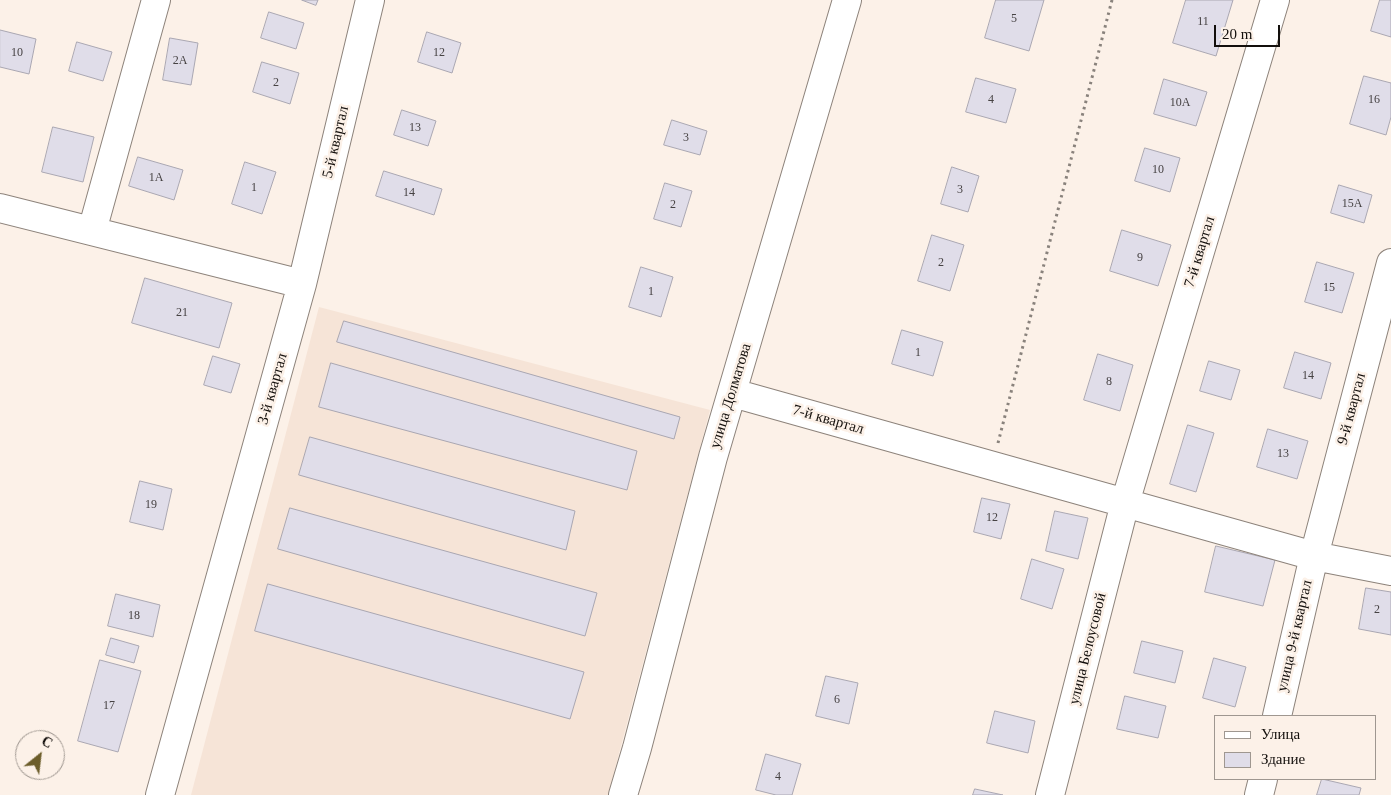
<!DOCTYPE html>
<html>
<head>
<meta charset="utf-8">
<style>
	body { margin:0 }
	#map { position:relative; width:1391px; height:795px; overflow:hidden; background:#fcf1e8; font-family:"Times New Roman",serif }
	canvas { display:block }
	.legend { position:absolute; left:1214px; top:715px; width:162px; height:65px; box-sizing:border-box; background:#fcf1e8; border:1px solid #9f9790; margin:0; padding:6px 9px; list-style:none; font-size:15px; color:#130f0c }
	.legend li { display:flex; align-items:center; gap:10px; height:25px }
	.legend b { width:25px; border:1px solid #9f9790 }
	.north { position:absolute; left:15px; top:730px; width:50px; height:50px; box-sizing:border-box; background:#fcf1e8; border:1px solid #9f9790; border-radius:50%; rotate:29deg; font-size:14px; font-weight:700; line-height:20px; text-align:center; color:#130f0c }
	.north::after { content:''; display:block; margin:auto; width:18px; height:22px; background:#6c5d2a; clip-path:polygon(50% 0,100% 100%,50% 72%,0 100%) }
	.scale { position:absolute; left:1214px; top:25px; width:66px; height:22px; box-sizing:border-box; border:2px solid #130f0c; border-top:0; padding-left:6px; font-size:15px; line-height:18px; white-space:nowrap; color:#130f0c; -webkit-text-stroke:4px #fcf1e8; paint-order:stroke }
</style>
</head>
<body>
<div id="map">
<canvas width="1391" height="795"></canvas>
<ul class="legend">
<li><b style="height:6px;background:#fff"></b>Улица</li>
<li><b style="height:14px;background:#e0dde9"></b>Здание</li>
</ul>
<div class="north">С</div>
<div class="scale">20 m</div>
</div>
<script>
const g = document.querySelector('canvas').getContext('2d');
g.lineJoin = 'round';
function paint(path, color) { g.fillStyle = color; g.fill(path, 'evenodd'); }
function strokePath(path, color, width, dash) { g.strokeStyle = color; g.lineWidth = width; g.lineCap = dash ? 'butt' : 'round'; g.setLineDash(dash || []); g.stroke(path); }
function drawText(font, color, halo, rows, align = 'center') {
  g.font = font + ' "Times New Roman",serif'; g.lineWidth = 5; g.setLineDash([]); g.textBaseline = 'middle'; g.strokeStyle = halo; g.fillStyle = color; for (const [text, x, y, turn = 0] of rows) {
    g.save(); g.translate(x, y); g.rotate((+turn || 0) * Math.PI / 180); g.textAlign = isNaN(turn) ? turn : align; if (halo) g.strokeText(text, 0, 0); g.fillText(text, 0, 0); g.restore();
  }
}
paint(new Path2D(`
	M319,307L710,410L608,795H191Z`), '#f6e4d7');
const building = new Path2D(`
	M302,0H318L316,5Z
	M996,0H1044L1029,51L985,38Z
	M1186,0H1233L1216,56L1173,43Z
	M1380,0H1391V37L1371,31Z
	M269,12L304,23L296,49L261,38Z
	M0,30L36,39L29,74L0,67Z
	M427,32L461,43L452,73L418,62Z
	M170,38L198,43L191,85L163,80Z
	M77,42L112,52L103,81L69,71Z
	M262,62L299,73L290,104L253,92Z
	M1364,76L1391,83V117L1386,135L1350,124Z
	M976,78L1016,89L1006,123L966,112Z
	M1164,79L1207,92L1196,126L1154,114Z
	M402,110L436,121L428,146L394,135Z
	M672,120L707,131L700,155L664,145Z
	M53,127L94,137L83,182L42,172Z
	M1145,148L1180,158L1170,192L1135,181Z
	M138,157L183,170L174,200L129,186Z
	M245,162L276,172L262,214L232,204Z
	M952,167L979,176L968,212L941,204Z
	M384,171L442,189L434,215L376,196Z
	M665,183L692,191L681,227L654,219Z
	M1339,185L1372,195L1364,223L1331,213Z
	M1122,230L1171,245L1158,286L1110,271Z
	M932,235L964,245L950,291L918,281Z
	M1317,262L1354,273L1342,313L1305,302Z
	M641,267L673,277L661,317L629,307Z
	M145,278L232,303L219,348L132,323Z
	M344,321L680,417L674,439L337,342Z
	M902,330L943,342L933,376L892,364Z
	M1295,352L1331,363L1321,399L1284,388Z
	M1098,354L1133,365L1120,411L1084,400Z
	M213,356L240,364L231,393L204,385Z
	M1209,361L1240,370L1231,400L1200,391Z
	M331,363L637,451L627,490L319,407Z
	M1188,425L1214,433L1196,492L1170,484Z
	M1268,429L1308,441L1297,479L1257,467Z
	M310,437L575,511L566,550L299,475Z
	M140,481L172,489L163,530L130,522Z
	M982,498L1010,504L1001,539L974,532Z
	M290,508L597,593L585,636L278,549Z
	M1055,511L1088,518L1078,559L1046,551Z
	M1216,546L1275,560L1263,606L1205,592Z
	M1032,559L1064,569L1052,609L1021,599Z
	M268,584L584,672L570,719L255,631Z
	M1366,588L1391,592V635L1359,629Z
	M116,594L160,605L153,637L108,626Z
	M111,638L139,646L134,663L106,655Z
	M1142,641L1183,651L1175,683L1134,673Z
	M1214,658L1246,667L1235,707L1203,698Z
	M100,660L141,671L118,752L78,741Z
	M826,676L858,683L849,724L816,716Z
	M1125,696L1166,706L1158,738L1117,729Z
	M995,711L1035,721L1028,753L987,743Z
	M766,754L801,764L792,795H776L756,790Z
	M1322,779L1361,788L1359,795H1317Z
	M975,789L1003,795H973Z`);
paint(building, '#e0dde9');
strokePath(building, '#aaa7b2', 1);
const minor = new Path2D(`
	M0,208L302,284
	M92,231L156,0
	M733,393L1314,556L1391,571
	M1277,716L1314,556L1391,263
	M160,795L302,284L370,0
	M623,795L637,748L713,457L847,0
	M1050,795L1125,503L1275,0
	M1259,795L1263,779`);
strokePath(minor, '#8d837b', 30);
strokePath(new Path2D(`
	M998,443L1112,0`), '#89827c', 3, [2.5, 4]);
strokePath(minor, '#fff', 28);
drawText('12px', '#464243', null, [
	["5",1014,19],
	["11",1203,22],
	["10",17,53],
	["12",439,53],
	["2А",180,61],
	["2",276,83],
	["4",991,100],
	["16",1374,100],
	["10А",1180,103],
	["13",415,128],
	["3",686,138],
	["10",1158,170],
	["1А",156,178],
	["1",254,188],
	["3",960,190],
	["14",409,193],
	["15А",1352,204],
	["2",673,205],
	["9",1140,258],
	["2",941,263],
	["15",1329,288],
	["1",651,292],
	["21",182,313],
	["1",918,353],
	["14",1308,376],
	["8",1109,382],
	["13",1283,454],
	["19",151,505],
	["12",992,518],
	["2",1377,610],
	["18",134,616],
	["6",837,700],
	["17",109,706],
	["4",778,777]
]);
drawText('15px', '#130f0c', '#fcf1e8', [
	["5-й квартал",336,142,-77],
	["7-й квартал",1200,252,-73],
	["3-й квартал",273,389,-74],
	["улица Долматова",731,396,-73],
	["9-й квартал",1352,409,-75],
	["7-й квартал",828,420,16],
	["улица 9-й квартал",1295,636,-77],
	["улица Белоусовой",1088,649,-76]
]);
</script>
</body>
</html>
